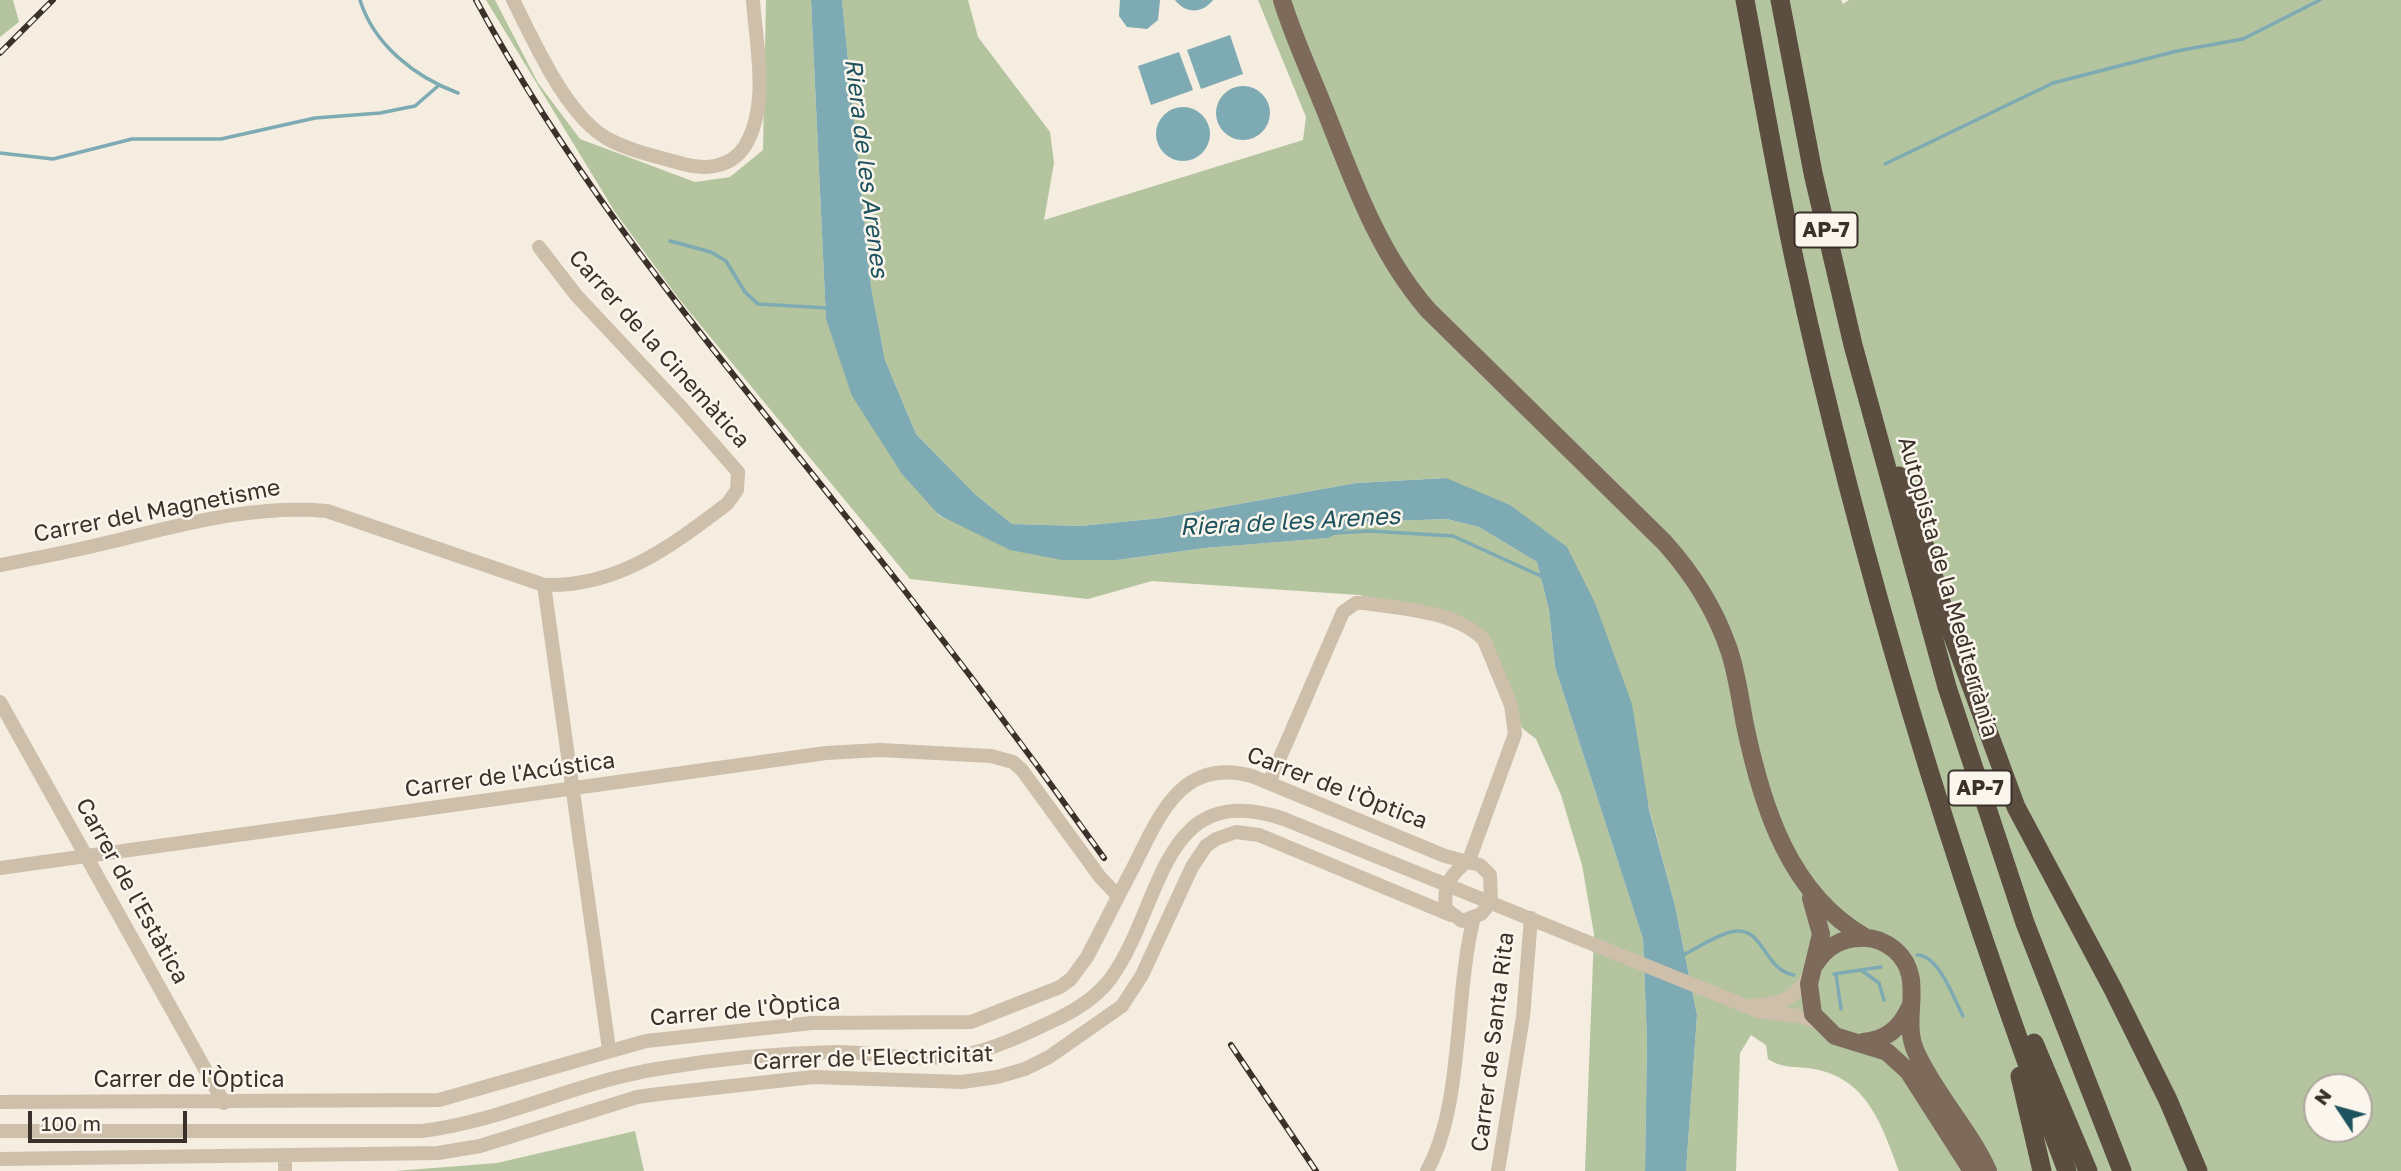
<!DOCTYPE html>
<html>
<head>
<meta charset="utf-8">
<style>
	body { margin:0 }
	#map { position:relative; width:2401px; height:1171px; overflow:hidden; background:#f4ede0; font-family:"Golos Text",sans-serif }
	canvas { display:block }
	.north { position:absolute; left:2303px; top:1073px; width:70px; height:70px; box-sizing:border-box; background:#fbf6ed; border:2px solid #aea79f; border-radius:50%; rotate:306deg; font-size:19px; font-weight:700; line-height:28px; text-align:center; color:#3b312a }
	.north::after { content:''; display:block; margin:auto; width:24px; height:32px; background:#1d525e; clip-path:polygon(50% 0,100% 100%,50% 72%,0 100%) }
	.scale { position:absolute; left:28px; top:1111px; width:159px; height:32px; box-sizing:border-box; border:4px solid #3b312a; border-top:0; padding-left:9px; font-size:21px; line-height:24px; white-space:nowrap; color:#3b312a; -webkit-text-stroke:5px #fbf6ed; paint-order:stroke }
</style>
</head>
<body>
<div id="map">
<canvas width="2401" height="1171"></canvas>
<div class="north">N</div>
<div class="scale">100 m</div>
</div>
<script>
const g = document.querySelector('canvas').getContext('2d');
g.lineJoin = 'round';
function paint(path, color) { g.fillStyle = color; g.fill(path, 'evenodd'); }
function strokePath(path, color, width, dash) { g.strokeStyle = color; g.lineWidth = width; g.lineCap = dash ? 'butt' : 'round'; g.setLineDash(dash || []); g.stroke(path); }
function drawText(font, color, halo, rows, align = 'center') {
  g.font = font + ' "Golos Text",sans-serif'; g.lineWidth = 5; g.setLineDash([]); g.textBaseline = 'middle'; g.strokeStyle = halo; g.fillStyle = color; for (const [text, x, y, turn = 0] of rows) {
    g.save(); g.translate(x, y); g.rotate((+turn || 0) * Math.PI / 180); g.textAlign = isNaN(turn) ? turn : align; if (halo) g.strokeText(text, 0, 0); g.fillText(text, 0, 0); g.restore();
  }
}
paint(new Path2D(`
	M0,0H13L19,22L0,37Z
	M486,0H495L538,83L580,139L695,182L730,177L763,150L766,0H811L826,319L939,516L1117,560L1205,548L1327,538L1362,522L1447,519L1479,527L1537,562L1549,610L1555,667L1643,939L1647,1041L1645,1171H1585L1594,934L1582,865L1561,795L1536,739L1522,728L1488,634L1441,611L1359,595L1152,581L1088,599L910,579L679,299L615,212Z
	M842,0H968L978,37L1050,132L1054,163L1044,220L1303,140L1306,117L1258,0H1841L1843,4L1849,0H2401V1171H1899C1882,1126 1868,1079 1814,1069C1797,1066 1783,1069 1768,1059L1766,1045L1751,1035L1740,1053L1736,1171H1686L1697,1015L1675,906L1595,603L1445,478L1356,483L1161,518L1081,526L1012,524L976,495L916,434L885,360L871,287ZM2317,1087H2359V1129H2317Z
	M635,1131L644,1171H395L497,1163Z`), '#b3c49e');
paint(new Path2D(`
	M811,0H842L871,287L885,360L916,434L976,495L1012,524L1081,526L1161,518L1356,483L1446,478L1510,505L1567,547L1595,603L1632,704L1649,809L1675,906L1697,1015L1686,1171H1645L1647,1041L1643,939L1555,667L1549,610L1537,562L1479,527L1447,519L1362,522L1328,538L1205,548L1117,560H1062L1010,550L939,515L902,474L852,396L826,319Z
	M1120,0H1160L1158,20L1147,29L1127,27L1119,16Z
	M1175,0H1213C1202,14 1186,14 1175,0Z
	M1230,35L1243,74L1201,89L1187,50Z
	M1179,52L1193,90L1151,105L1138,66Z
	M1216 113a27 27 0 1 1 54 0a27 27 0 1 1-54 0Z
	M1156 134a27 27 0 1 1 54 0a27 27 0 1 1-54 0Z`), '#7daab3');
strokePath(new Path2D(`
	M360,0C374,45 415,77 458,93
	M0,153L53,159L132,139H221L315,118L380,113L415,106L438,86
	M1885,164L2053,83L2177,51L2243,39L2320,0
	M670,241L711,252L726,261L745,292L758,304L827,308
	M1336,533L1369,531L1453,536L1543,577
	M1683,955C1697,948 1712,938 1727,933C1764,920 1762,970 1794,975
	M1917,955C1939,955 1954,999 1963,1016
	M1861,970L1879,983L1884,1000
	M1834,974L1881,967
	M1836,974L1841,1009`), '#7daab3', 3.5);
strokePath(new Path2D(`
	M513,0C534,41 566,116 608,139C630,151 659,157 683,164C705,170 731,168 745,146C770,104 756,46 753,0
	M0,565C37,558 74,551 110,542C181,525 254,504 327,511L544,585C618,587 670,547 727,504L737,490L738,472L681,407L576,295L539,247
	M544,585L609,1049
	M0,702L224,1103
	M1269,783L1343,612L1356,603H1365C1403,609 1456,611 1484,640L1511,705L1515,734L1468,863
	M0,868L826,753L880,750L991,756L1013,762L1022,770L1100,877L1118,896
	M1754,1005C1780,1006 1797,997 1810,974
	M0,1102L439,1100L646,1041L812,1023L971,1022L1060,987L1071,979L1087,957C1103,927 1118,896 1134,866C1160,814 1182,757 1252,776L1445,856L1480,865L1490,875L1491,902L1481,914L1462,921L1446,909C1443,886 1449,877 1466,862
	M0,1131H422C503,1121 577,1082 657,1069C715,1059 778,1053 836,1052C878,1052 922,1063 963,1055C995,1049 1028,1033 1057,1019C1078,1009 1097,997 1111,978C1164,904 1160,777 1284,819L1758,1011L1799,1016L1819,1023
	M285,1156V1171
	M0,1159L438,1153L480,1146L637,1097L659,1094L813,1077L962,1082L997,1077L1025,1069L1049,1057L1122,1006L1142,975L1192,867L1206,846L1216,839L1236,832L1259,835L1451,915
	M1427,1171C1464,1104 1454,995 1474,917
	M1498,1171L1523,1017L1531,918`), '#cdbfaa', 14);
strokePath(new Path2D(`
	M1282,0C1293,36 1309,70 1323,105C1352,177 1376,250 1428,310L1664,542C1692,573 1714,607 1728,647C1737,672 1740,699 1745,725C1762,806 1789,894 1865,937
	M1811,898L1821,934L1809,984L1813,1014L1835,1036L1887,1052L1908,1071L1972,1171
	M1816,963C1826,947 1842,938 1861,938C1873,937 1885,942 1895,950C1927,978 1900,1018 1916,1052C1935,1094 1969,1129 1988,1171
	M1863,1042C1887,1040 1900,1028 1910,1007`), '#7d6a5b', 18);
strokePath(new Path2D(`
	M1745,0C1761,86 1776,173 1794,258C1861,567 1955,876 2067,1171
	M1780,0L1813,173L1853,345L1947,687L2025,923L2122,1171
	M1899,476L1912,503L1944,612L2016,807L2113,989L2168,1100L2198,1171
	M2034,1043L2088,1171
	M2020,1076L2042,1171`), '#5c4d41', 19);
const rail = new Path2D(`
	M476,0C576,186 703,336 833,500C927,617 1017,736 1104,858
	M0,53L53,0
	M1231,1045L1316,1171`);
strokePath(rail, '#3b312a', 6);
strokePath(rail, '#fbf6ed', 3.5, [10]);
for (const [x, y, w] of [
	[1826,230,63],
	[1980,788,63]
]) { const box = new Path2D(); box.roundRect(x - w / 2, y - 17.5, w, 35, 5); g.fillStyle = '#fbf6ed'; g.fill(box); strokePath(box, '#3b312a', 2); }
drawText('bold 21px', '#3b312a', null, [
	["AP-7",1826,230],
	["AP-7",1980,788]
]);
drawText('23px', '#3b312a', '#fbf6ed', [
	["Carrer de la Cinemàtica",659,349,48],
	["Carrer del Magnetisme",157,511,-11],
	["Autopista de la Mediterrània",1948,587,74],
	["Carrer de l'Acústica",510,775,-8],
	["Carrer de l'Òptica",1337,788,21],
	["Carrer de l'Estàtica",132,891,61],
	["Carrer de l'Òptica",745,1010,-5],
	["Carrer de Santa Rita",1493,1042,-83],
	["Carrer de l'Electricitat",873,1058,-2],
	["Carrer de l'Òptica",189,1080]
]);
drawText('italic 24px', '#1d525e', '#fbf6ed', [
	["Riera de les Arenes",866,168,83],
	["Riera de les Arenes",1290,522,-3]
]);
</script>
</body>
</html>
